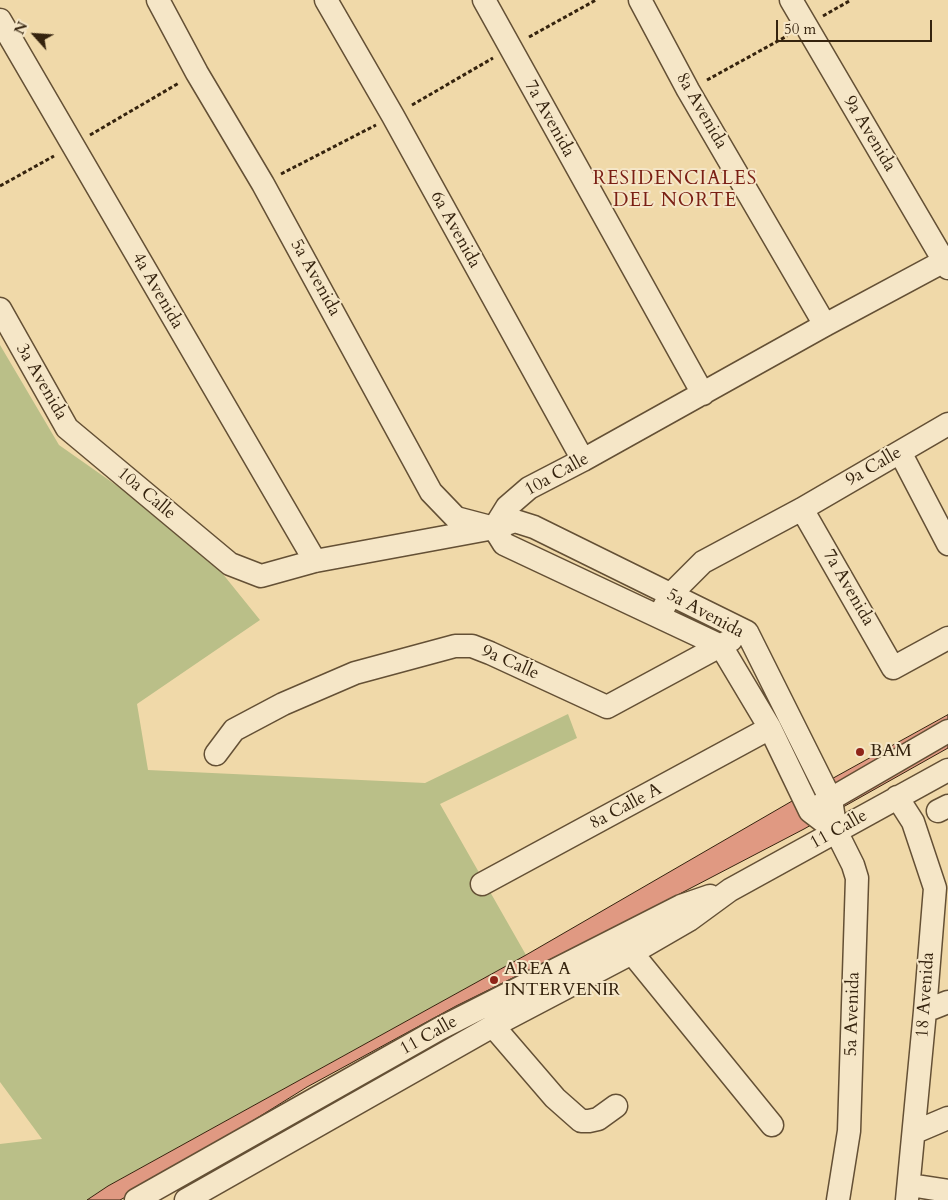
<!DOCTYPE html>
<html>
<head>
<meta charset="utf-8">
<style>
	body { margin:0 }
	#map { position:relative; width:948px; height:1200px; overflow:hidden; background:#f0d9a9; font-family:Cardo,serif }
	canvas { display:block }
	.north { position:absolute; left:10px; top:10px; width:50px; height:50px; -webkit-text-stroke:4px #f5e6c7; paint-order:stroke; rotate:296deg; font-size:14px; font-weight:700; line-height:20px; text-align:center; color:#35230e }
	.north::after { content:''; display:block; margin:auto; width:18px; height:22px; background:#35230e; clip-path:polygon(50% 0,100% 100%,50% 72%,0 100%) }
	.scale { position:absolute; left:776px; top:20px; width:156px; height:22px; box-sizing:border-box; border:2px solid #35230e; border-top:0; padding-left:6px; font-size:15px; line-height:18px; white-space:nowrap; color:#35230e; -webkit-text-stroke:4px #f5e6c7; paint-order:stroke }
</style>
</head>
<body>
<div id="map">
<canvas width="948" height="1200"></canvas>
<div class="north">N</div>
<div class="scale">50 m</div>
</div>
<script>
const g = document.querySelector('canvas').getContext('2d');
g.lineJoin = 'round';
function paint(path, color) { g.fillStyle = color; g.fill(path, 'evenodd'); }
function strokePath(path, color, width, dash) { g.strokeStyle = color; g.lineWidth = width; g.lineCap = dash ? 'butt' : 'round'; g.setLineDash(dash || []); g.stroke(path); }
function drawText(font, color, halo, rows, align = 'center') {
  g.font = font + ' Cardo,serif'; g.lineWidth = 4; g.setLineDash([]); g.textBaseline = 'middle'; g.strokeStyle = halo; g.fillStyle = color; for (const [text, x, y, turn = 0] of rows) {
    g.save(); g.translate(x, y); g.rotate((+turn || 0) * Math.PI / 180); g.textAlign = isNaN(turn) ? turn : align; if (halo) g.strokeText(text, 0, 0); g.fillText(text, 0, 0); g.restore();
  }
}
paint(new Path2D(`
	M0,345L59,445L197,542L260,620L137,704L148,770L425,783L568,714L577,738L440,804L526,955L108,1186L87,1200H0V1144L42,1139L0,1082Z`), '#babf88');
const building = new Path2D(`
	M948,715V748L804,829L620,925L456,1006L307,1087L159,1179L120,1200H87L108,1186L526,955L799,797Z`);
paint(building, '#e09982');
strokePath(building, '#35230e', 1);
const minor = new Path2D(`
	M158,0L197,73L263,184L431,492L456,518L494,528L504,544L721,646L770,728L810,811L836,831
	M326,0L393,116L583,460
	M484,0L703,394
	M640,0L688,90L825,325
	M791,0L948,268
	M0,20L315,561
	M0,309L67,428L230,564L261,576L315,561L494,528L515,521L534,527L747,632L831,800L836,831L853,865L857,878L849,1131L838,1200
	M900,452L948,544
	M802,509L893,668L948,638
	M494,528L507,507L529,488L583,460L825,325L948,259
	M664,607L670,595L703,562L802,509L948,424
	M216,754L234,730L283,704L355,673L455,646H472L490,653L607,707L731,640
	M897,797L913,822L935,888L925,1011L907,1200
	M817,807L948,731
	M938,811L948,806
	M482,884L770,728
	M632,953L772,1125
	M925,1011L948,1002
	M493,1026L555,1098L581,1121H589L598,1119L616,1106
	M915,1132L948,1118
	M910,1185L948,1191
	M136,1200L439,1029L681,906L710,896
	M186,1200L493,1026L632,953L689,920L730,890L948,770`);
strokePath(minor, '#645035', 25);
strokePath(new Path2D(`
	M823,16L851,0
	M529,37L596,0
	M707,80L787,36
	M412,105L493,58
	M90,135L179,83
	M281,174L376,125
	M0,186L54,156`), '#35230e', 3, [4, 2.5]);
strokePath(minor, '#f5e6c7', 22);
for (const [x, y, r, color] of [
	[860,752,5,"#8f2418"],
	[494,980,5,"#8f2418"]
]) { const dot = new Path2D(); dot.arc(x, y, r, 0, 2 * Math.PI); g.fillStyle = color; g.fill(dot); strokePath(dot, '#f5e6c7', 2); }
drawText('18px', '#35230e', '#f5e6c7', [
	["8a Avenida",701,111,60],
	["7a Avenida",549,119,61],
	["9a Avenida",869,134,59],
	["6a Avenida",455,230,61],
	["5a Avenida",315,278,61],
	["4a Avenida",157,291,60],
	["3a Avenida",41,382,60],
	["9a Calle",874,467,-30],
	["10a Calle",557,475,-29],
	["10a Calle",146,494,40],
	["7a Avenida",848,588,60],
	["5a Avenida",705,614,28],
	["9a Calle",510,663,24],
	["8a Calle A",626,807,-28],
	["11 Calle",839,830,-29],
	["18 Avenida",926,995,-86],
	["5a Avenida",853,1014,-88],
	["11 Calle",429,1036,-29]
]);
drawText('18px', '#35230e', '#f5e6c7', [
	["BAM",870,752],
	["AREA A",504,970],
	["INTERVENIR",504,991]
], 'left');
g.letterSpacing = '1px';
drawText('19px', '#7a1f14', '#f5e6c7', [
	["RESIDENCIALES",675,180],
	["DEL NORTE",675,202]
]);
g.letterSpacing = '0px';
</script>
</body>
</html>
